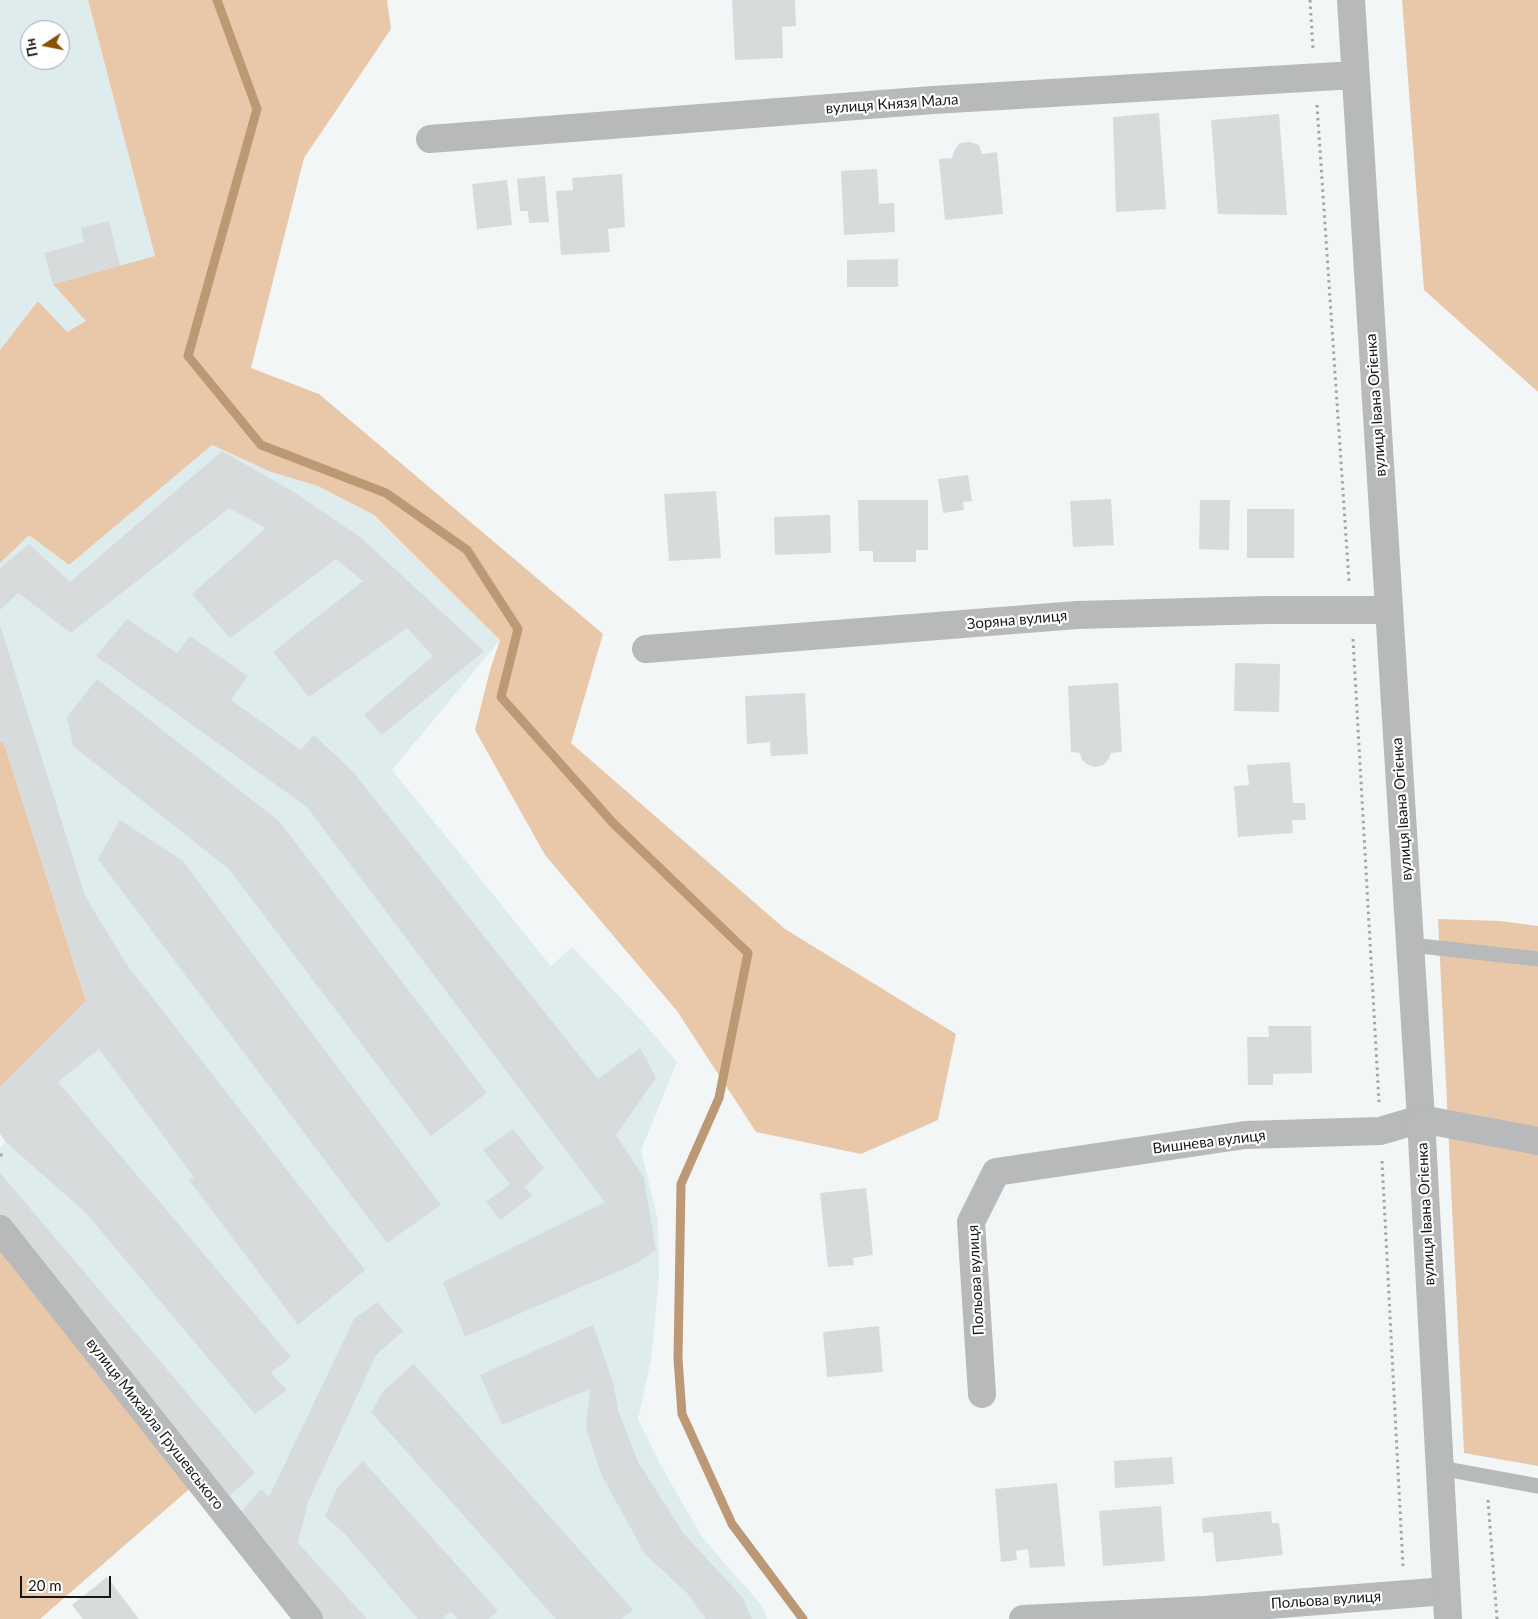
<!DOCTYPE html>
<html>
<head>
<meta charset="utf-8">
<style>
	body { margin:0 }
	#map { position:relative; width:1538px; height:1619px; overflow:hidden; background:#f2f6f7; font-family:Lato,sans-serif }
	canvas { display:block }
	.north { position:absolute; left:20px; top:20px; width:50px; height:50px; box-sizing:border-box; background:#fff; border:1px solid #a2a3a3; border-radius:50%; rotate:259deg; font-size:14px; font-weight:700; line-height:20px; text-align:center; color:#161818 }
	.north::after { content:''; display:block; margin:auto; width:18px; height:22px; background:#895104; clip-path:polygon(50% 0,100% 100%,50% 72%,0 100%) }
	.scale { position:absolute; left:20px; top:1576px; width:91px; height:22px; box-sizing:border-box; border:2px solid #161818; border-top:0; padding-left:6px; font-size:15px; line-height:18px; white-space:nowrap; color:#161818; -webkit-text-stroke:4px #fff; paint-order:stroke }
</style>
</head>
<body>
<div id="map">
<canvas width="1538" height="1619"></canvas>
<div class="north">Пн</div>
<div class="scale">20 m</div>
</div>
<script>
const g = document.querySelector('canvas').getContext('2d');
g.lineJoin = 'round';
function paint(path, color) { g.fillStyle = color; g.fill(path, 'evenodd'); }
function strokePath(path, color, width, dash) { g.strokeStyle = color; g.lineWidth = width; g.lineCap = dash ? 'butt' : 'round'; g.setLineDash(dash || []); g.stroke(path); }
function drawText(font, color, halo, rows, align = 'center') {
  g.font = font + ' Lato,sans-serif'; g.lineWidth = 4.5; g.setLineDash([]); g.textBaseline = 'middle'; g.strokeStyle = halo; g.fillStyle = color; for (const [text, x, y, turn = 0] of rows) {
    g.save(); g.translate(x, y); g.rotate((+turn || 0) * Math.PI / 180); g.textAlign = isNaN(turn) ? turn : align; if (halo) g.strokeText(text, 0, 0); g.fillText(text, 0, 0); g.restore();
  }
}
paint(new Path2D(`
	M0,0H88L155,256L53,284L87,321L67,332L38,301L0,350ZM30,30H60V60H30Z
	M212,445L271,472L318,486L374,515L500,640L392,770L551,966L572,947L645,1024L677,1062L641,1150L658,1220L659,1278L651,1360L638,1419L661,1466L702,1537L763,1607L767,1619H319L0,1226V1147L6,1142L0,1134V1087L86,1001L4,743H0V563L29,534L69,565Z`), '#deecee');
paint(new Path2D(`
	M88,0H387L391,29L304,158L251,368L319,394L603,634L571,743L785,929L956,1034L938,1120L861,1154L756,1132L677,1011L545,855L475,730L490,670L500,640L374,515L318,486L271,472L212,445L69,565L29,535L0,563V350L38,301L67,332L86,321L53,284L155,256Z
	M1402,0H1538V392L1424,290Z
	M0,743H4L86,1001L0,1087Z
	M1438,919L1500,921L1538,926V1466L1464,1453Z
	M0,1226L195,1484L40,1619H0Z`), '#e9c8a9');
strokePath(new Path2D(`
	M217,0L257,109L188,356L261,445L386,493L467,550L518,629L501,697L613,823L748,953L719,1098L681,1184L678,1359L682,1414L732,1524L803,1619`), '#bd9874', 9);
paint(new Path2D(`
	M732,0H795L796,26L782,27L783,58L735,60Z
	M1159,113L1166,209L1116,212L1113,117Z
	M1279,114L1287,215L1218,214L1211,120Z
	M970,142L979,145L982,154L997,152L1003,214L945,220L939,159L952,158L955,149L960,143Z
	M877,169L879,204L894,203L895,232L844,235L841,171Z
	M622,174L625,227L608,229L610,252L561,255L556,191L573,190L572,178Z
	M545,176L549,222L529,223L528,211H520L517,179Z
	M507,180L512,225L477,229L472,184Z
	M109,221L120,266L53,284L44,253L84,242L81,228Z
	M898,259V287H847V260Z
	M222,451L292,491L360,537L484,651L382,735L364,715L433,656L407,628L309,697L273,652L363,581L336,559L230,638L192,594L266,528L229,508L71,633L18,593L0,610V568L29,544L70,582Z
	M968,475L972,501L963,502L964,510L943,513L938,479Z
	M716,491L721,558L669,561L664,494Z
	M1111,499L1114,545L1073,547L1070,501Z
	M858,500H928V550H916V562H873V551H859Z
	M1200,500H1230L1229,550L1199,549Z
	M1247,509H1294V558H1247Z
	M830,515L831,553L775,555L774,517Z
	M127,619L177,653L190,636L248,676L231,700L301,750L314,735L353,772L598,1079L640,1048L656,1078L616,1135L644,1178L656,1250L635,1264L465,1337L443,1282L605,1202L307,807L96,656Z
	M0,625L85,896L127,965L365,1270L298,1325L189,1180L194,1177L99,1049L58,1082L291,1357L271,1373L287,1390L255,1414L85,1212L6,1142L0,1134V1087L86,1001L4,743H0Z
	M1235,663L1280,664L1279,712L1234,711Z
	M97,679L279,821L487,1093L431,1136L229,869L73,746L67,717Z
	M1118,683L1122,752L1111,753L1109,759L1103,765L1095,767L1088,765L1082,760L1080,753L1071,752L1068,686Z
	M805,693L808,754L771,756L770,742L747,744L745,696Z
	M1290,762L1293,803H1305L1306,820H1292L1293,833L1238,837L1234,786L1249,785L1247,765Z
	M120,820L183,861L441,1205L387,1243L98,859Z
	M1268,1026H1311L1312,1073L1273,1074V1085H1248L1247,1037H1269Z
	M513,1129L544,1168L525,1187L532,1196L500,1220L486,1202L510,1184L483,1150Z
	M0,1173L255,1473L228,1497L0,1221Z
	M866,1188L873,1255L853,1258L854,1265L828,1267L820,1193Z
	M377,1302L403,1331L376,1355L308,1502L298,1543L367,1619H319L236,1518L261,1489L269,1497L354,1319Z
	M593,1325L613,1382L618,1410L638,1462L684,1534L743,1598L752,1619H706L687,1593L645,1554L601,1474L586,1428L590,1389L502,1425L480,1375Z
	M879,1326L883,1372L827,1377L823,1332Z
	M414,1364L633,1610L621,1619H556L371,1412L384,1390Z
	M1172,1457L1174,1484L1115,1488L1114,1461Z
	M363,1461L498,1611L488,1619H457L451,1611L442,1619H418L345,1534L325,1516L337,1488Z
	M1057,1483L1065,1566L1030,1568L1028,1549L1016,1551L1017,1560L1001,1562L995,1489Z
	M1161,1506L1165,1561L1103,1566L1099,1511Z
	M1271,1511L1272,1523H1279L1283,1555L1216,1562L1213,1532L1203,1533L1202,1518Z
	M107,1577L139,1619H83L72,1605Z`), '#d7dbdc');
strokePath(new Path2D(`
	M1310,0L1313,49
	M1317,105L1349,581
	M1353,639L1379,1102
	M0,1155H6
	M1382,1161L1403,1567
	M1488,1500L1497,1619`), '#a2a6a6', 3, [2.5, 4]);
strokePath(new Path2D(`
	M1411,945L1538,959
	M1440,1468L1538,1486`), '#b7b9ba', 15);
strokePath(new Path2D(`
	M430,139L933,100L1355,75
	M646,649L1077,615L1266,610H1389
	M0,1229L309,1619
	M982,1394L971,1222L996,1172L1245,1135L1380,1131L1421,1119L1351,0
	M1023,1619L1205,1610L1446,1591`), '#b7b9ba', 28);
strokePath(new Path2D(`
	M1448,1619L1421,1119L1538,1141`), '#b7b9ba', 28);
drawText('15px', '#161818', '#fff', [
	["вулиця Князя Мала",892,104,-4],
	["вулиця Івана Огієнка",1376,405,-94],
	["Зоряна вулиця",1017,620,-5],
	["вулиця Івана Огієнка",1402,809,-94],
	["Вишнева вулиця",1209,1142,-7],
	["вулиця Івана Огієнка",1426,1214,-93],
	["Польова вулиця",976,1280,-93],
	["вулиця Михайла Грушевського",155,1424,52],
	["Польова вулиця",1326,1600,-4]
]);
</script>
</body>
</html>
